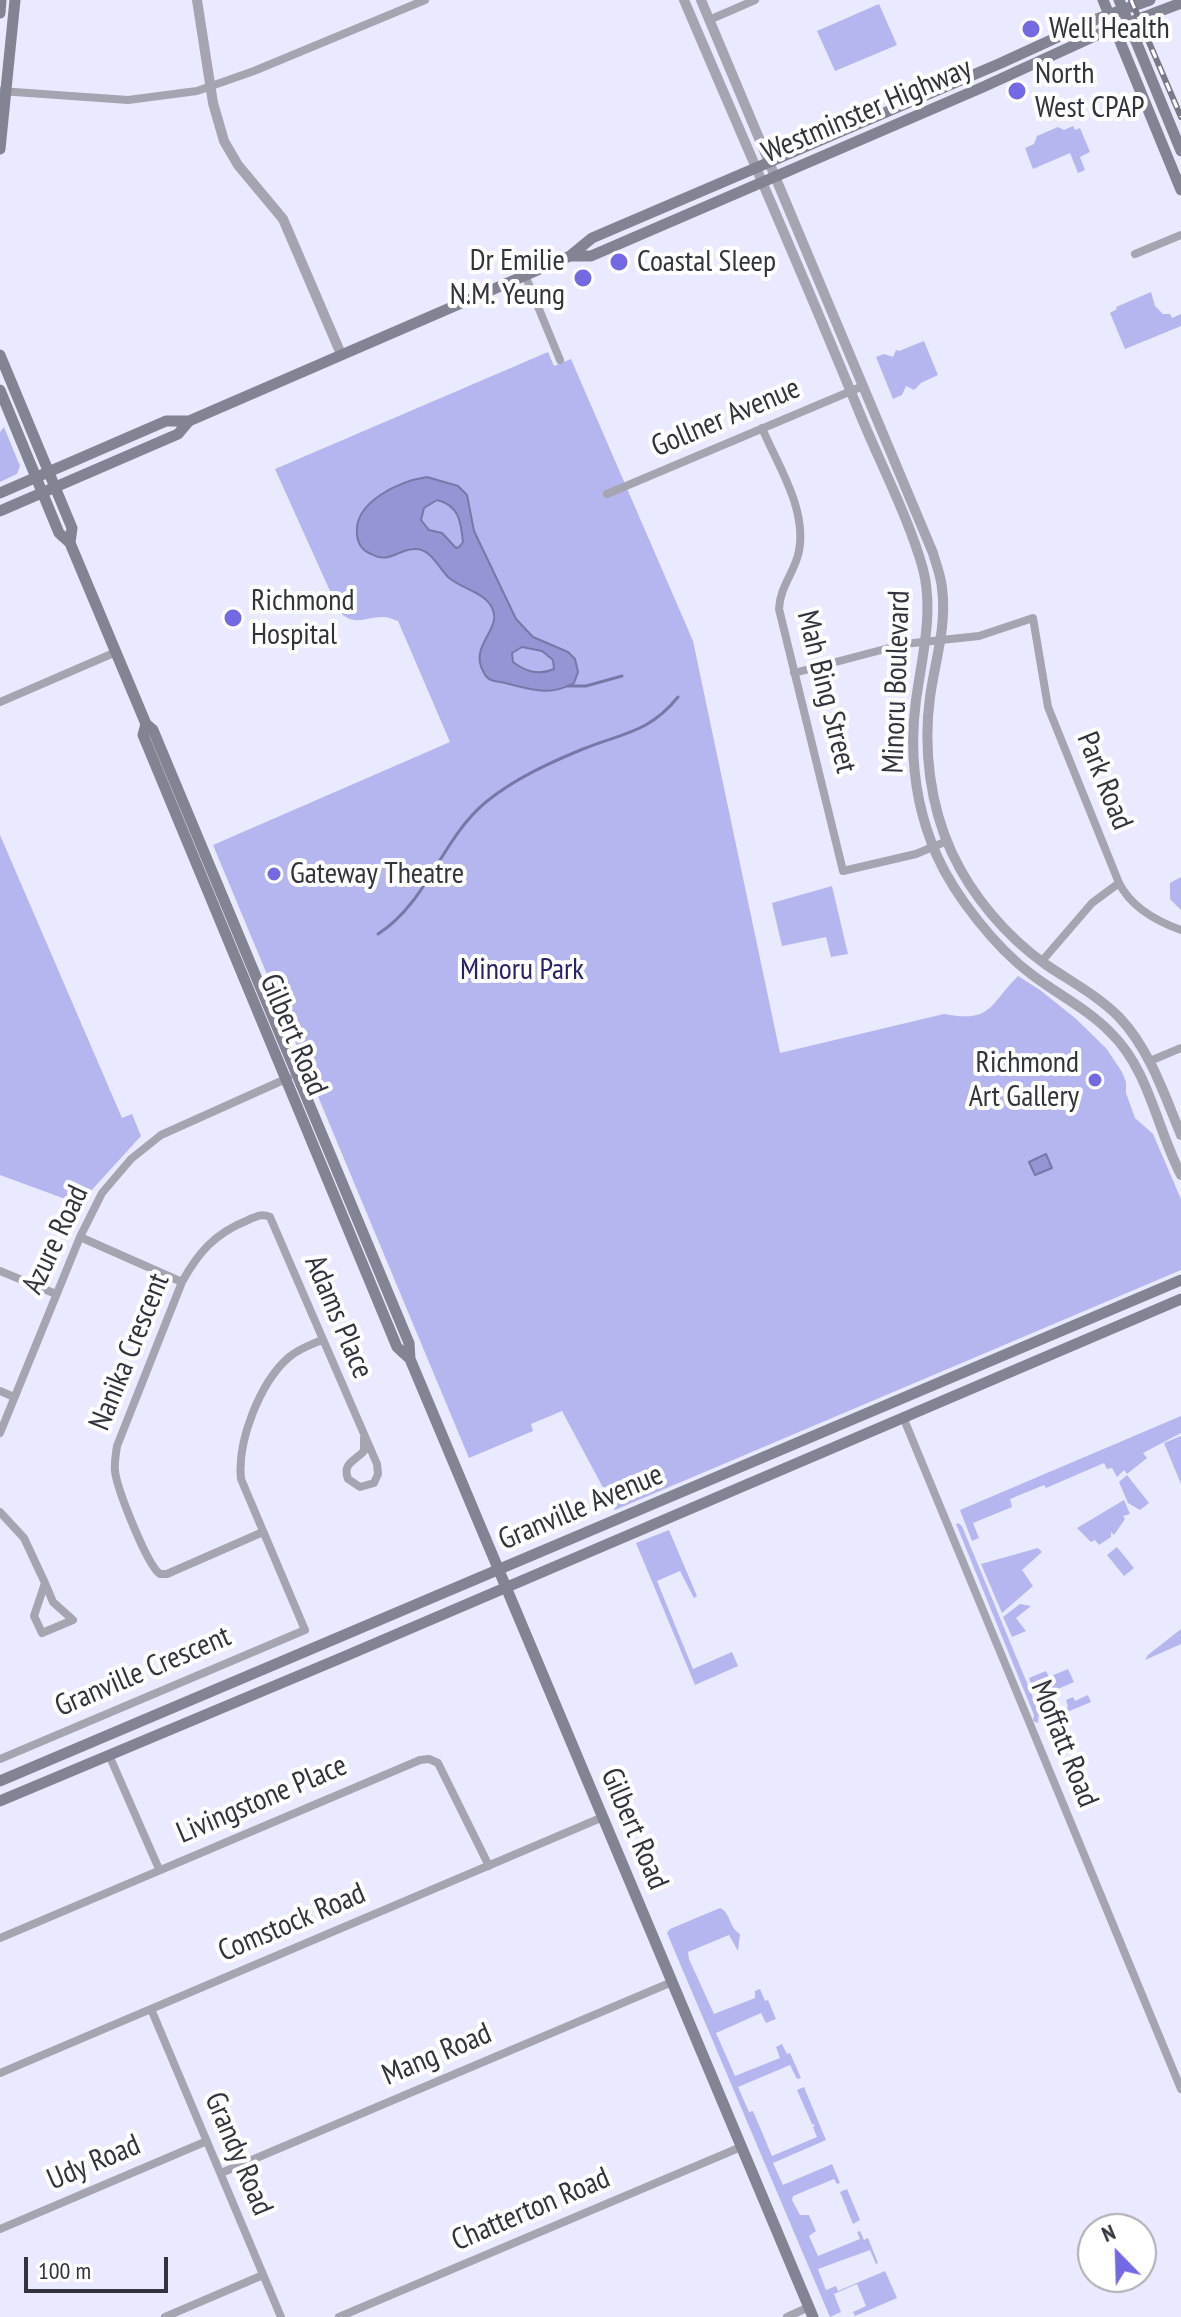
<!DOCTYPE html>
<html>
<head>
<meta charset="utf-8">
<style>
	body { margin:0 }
	#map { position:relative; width:1181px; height:2317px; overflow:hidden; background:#e9eaff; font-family:"PT Sans Narrow",sans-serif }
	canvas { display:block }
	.north { position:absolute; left:1077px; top:2213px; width:80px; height:80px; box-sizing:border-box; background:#fff; border:2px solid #adadb1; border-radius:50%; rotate:337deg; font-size:22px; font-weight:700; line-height:32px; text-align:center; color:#33333d }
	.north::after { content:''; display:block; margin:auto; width:28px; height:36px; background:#7468e3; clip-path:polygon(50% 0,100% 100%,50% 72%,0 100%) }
	.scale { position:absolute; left:24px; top:2257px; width:144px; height:36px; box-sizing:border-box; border:4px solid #33333d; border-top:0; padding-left:10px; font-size:24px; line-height:28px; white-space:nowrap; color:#33333d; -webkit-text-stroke:6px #fff; paint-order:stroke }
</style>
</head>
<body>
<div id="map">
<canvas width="1181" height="2317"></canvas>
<div class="north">N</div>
<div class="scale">100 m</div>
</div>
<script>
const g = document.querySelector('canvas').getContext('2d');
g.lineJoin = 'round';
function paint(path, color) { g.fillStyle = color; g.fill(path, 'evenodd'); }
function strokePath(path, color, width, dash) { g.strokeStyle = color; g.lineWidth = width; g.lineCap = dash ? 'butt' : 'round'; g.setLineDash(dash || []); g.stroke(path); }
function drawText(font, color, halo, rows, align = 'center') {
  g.font = font + ' "PT Sans Narrow",sans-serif'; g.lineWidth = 8; g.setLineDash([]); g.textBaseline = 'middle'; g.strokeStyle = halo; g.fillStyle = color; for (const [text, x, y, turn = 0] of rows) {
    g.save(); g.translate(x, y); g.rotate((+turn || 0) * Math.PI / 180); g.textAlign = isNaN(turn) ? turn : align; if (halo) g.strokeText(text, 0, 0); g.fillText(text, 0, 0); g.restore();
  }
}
paint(new Path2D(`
	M879,4L897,45L835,71L817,31Z
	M1073,126L1075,130L1080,128L1090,152L1080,157L1085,170L1078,173L1070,153L1033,169L1025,148L1034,144L1037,136L1058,127L1064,130Z
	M1151,292L1155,306L1163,314H1170L1172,318L1181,314V326L1125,349L1110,313L1117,309L1116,307Z
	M924,341L938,375L921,383L914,390L906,386L902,395L893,399L876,357L884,354L893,357L896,350L899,351Z
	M548,352L554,366L571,359L693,641L780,1053L944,1014C992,1023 989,1005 1018,976L1040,990L1075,1018L1106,1048L1122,1072L1126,1082V1093L1135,1118L1153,1134L1181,1199V1270L615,1510L562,1411L531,1424L533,1431L469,1458L213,845L450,742L398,621C394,620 389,617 385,617C366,616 354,628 339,611L275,469Z
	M4,427L20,466L17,474L0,482V432Z
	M0,835L122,1118L132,1114L141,1136L79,1204L0,1175Z
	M1181,877V910L1170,899V883Z
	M832,886L848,954L831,957L826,937L782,946L772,903Z
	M1181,1416V1433L1143,1453L1147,1458L1127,1474L1124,1470L1117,1477L1112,1468L1107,1469L1104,1463L1046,1488L1044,1485L1010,1499L1012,1507L973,1523L979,1538L972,1541L960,1510Z
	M1181,1436V1484L1164,1443Z
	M1127,1475L1149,1503L1140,1510L1128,1503L1119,1482Z
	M1124,1500L1130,1514L1123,1516L1125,1519L1114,1535L1111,1532V1537L1099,1545L1095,1540L1091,1542L1077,1528Z
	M958,1523L962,1526L1039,1712L1038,1723L1033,1721L1034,1715L956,1524Z
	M669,1530L697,1596L694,1598L696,1602L680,1571L657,1581L693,1669L732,1652L738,1666L695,1685L636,1543Z
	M1117,1547L1134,1568L1124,1576L1107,1555Z
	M1038,1548L1042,1552L1022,1570L1033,1586L1002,1613L981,1564Z
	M1020,1604L1031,1606L1016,1618L1026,1631L1012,1637L1003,1617Z
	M1181,1629V1644L1145,1660L1148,1655Z
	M1068,1669L1074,1682L1037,1698L1029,1678L1046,1671L1049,1677Z
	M1088,1695L1091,1702L1046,1721L1041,1709L1048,1706L1052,1714L1068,1707L1066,1700L1073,1697L1075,1701Z
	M720,1908C731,1913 729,1928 740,1934L738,1951L729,1935L688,1952L689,1959L714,2014L755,1998V1991L760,1989L765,2001L768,2000L776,2019L766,2023L761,2013L716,2033L735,2076L780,2058L776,2047L782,2044L787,2054L790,2053L801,2078L797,2079L790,2065L738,2087L749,2112L753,2111L772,2156L817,2137L813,2127L815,2125L812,2124L797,2090L804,2087L826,2140L773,2163L783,2185L832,2164L840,2183L837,2184L834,2179L793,2196L792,2200L800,2215H809L816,2231L809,2236L818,2256L860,2239L857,2232L860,2231L864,2240L868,2238L878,2263L876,2264L870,2250L818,2269L826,2290L836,2286L838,2291L885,2271L897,2298L855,2316L853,2312L866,2306L857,2284L834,2294L841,2312L830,2317L667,1933L670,1929Z
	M847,2189L860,2220L853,2224L840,2192Z`), '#b5b6f0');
const water = new Path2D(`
	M427,477L458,486L467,495L474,531L516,619L533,637L568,652L575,659L578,672L574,683C551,696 533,690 509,684C503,682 496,682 491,680C486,678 485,675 483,671C468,643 508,627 489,603C480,591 460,588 448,577C439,568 431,550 417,549C400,547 390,565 371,554C363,551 358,544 357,535C353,501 401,481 427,477ZM437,500C459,505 461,522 463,542L459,547L456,548L442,533L429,530L421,520L424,508ZM522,647L542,651L553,660L554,669C539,676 526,672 513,662L512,653Z
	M1046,1154L1052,1168L1035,1175L1029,1162Z`);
paint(water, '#9595d5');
strokePath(water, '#7878a7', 2);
strokePath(new Path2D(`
	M568,686H586L622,676
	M378,934C428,902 441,839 486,802C514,779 549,763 583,749C622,733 649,733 678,697`), '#7878a7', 3);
strokePath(new Path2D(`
	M709,20L755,0
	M0,91L128,100L197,91L254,71L425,0
	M1135,254L1181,235
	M525,275L560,360
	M762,428C778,466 807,509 799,551C795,572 780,586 779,609L843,871L916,854L947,841
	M607,494L863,386
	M794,673L904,644L979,636L1033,618L1048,707L1119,883C1131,907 1156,921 1181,930
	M0,702L116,652
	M1042,961L1092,903L1119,883
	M1150,1061L1181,1048
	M80,1237L182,1282
	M0,1271L56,1294
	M0,1391L14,1397
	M903,1417L1181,2089
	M0,1433L80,1237L102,1193L131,1159L161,1135L288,1078
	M0,1512L24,1538L45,1583
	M263,1532L167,1574H160C147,1565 117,1489 115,1471C114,1464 116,1454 117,1446L182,1282C198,1253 214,1234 246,1221C255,1217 261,1213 270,1217L377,1464L378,1474L374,1483L360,1487L348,1479C342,1463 355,1461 364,1451V1438
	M45,1583L53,1602L73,1620L42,1633L34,1616Z
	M109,1755L159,1869
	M0,1759L305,1630L241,1479C237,1441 260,1383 288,1358C298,1349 310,1345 322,1340
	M0,1938L420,1760L429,1759L438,1763L489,1866
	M151,2009L281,2317
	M0,2073L603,1817
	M221,2173L672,1982
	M0,2229L207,2141
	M165,2317L263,2275
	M339,2317L741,2147
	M787,2317L809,2307`), '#a4a5b0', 8);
strokePath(new Path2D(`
	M197,0L213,103L224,141L238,165L283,219L341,354
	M684,0C742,136 802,272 858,409C878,459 909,518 923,569C934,611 922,657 916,700C909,753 915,806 937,856C955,896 996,948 1031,974C1057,994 1088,1009 1111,1033C1149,1070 1157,1129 1181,1175
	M701,0L933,553C936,564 941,576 942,588C947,626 935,661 930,697C923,748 930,806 952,853C972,896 1006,936 1045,964C1070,981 1097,995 1119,1017C1150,1050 1164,1094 1181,1135`), '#a4a5b0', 10);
strokePath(new Path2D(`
	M1103,0L1181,190
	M1119,0L1181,151
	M0,13L1,0
	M0,149L15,0
	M570,256H591L983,87L1099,34L1181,3
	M0,355L72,528L70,543
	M0,390L59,533L70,543L146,724L153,730L409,1343L410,1359L813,2317
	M0,493L166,421H189L570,256L592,238L1001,63L1097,19L1150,0
	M0,511L178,434L189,421
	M146,724L143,735L397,1347L410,1359
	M0,1781L1181,1280
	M0,1801L341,1658L1181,1299`), '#828393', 11);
const rail = new Path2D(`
	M1131,0L1181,117`);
strokePath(rail, '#787987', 6);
strokePath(rail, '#fff', 3, [9]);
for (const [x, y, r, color] of [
	[1031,29,10,"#7468e3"],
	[1017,91,10,"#7468e3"],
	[619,262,10,"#7468e3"],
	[583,278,10,"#7468e3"],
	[233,618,10,"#7468e3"],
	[274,874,8,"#7468e3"],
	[1095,1080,8,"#7468e3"]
]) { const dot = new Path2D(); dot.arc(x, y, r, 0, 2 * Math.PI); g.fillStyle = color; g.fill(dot); strokePath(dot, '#fff', 3); }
drawText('30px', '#33333d', '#fff', [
	["Well Health",1049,29],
	["North",1035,74],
	["West CPAP",1035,108],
	["Dr Emilie",565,261,"right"],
	["N.M. Yeung",565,295,"right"],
	["Coastal Sleep",637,262],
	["Richmond",251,601],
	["Hospital",251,635],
	["Gateway Theatre",290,874],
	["Richmond",1079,1063,"right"],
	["Art Gallery",1079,1097,"right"]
], 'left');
drawText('30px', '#33333d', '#fff', [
	["Westminster Highway",867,111,-23],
	["Gollner Avenue",726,418,-23],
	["Minoru Boulevard",897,682,-88],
	["Mah Bing Street",826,692,76],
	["Park Road",1104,781,68],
	["Gilbert Road",293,1035,67],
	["Azure Road",56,1240,-65],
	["Adams Place",338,1317,67],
	["Nanika Crescent",130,1352,-68],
	["Granville Avenue",581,1508,-23],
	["Granville Crescent",143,1672,-23],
	["Moffatt Road",1064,1744,68],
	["Livingstone Place",262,1800,-23],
	["Gilbert Road",634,1829,67],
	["Comstock Road",292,1923,-23],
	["Mang Road",437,2055,-23],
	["Grandy Road",238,2154,67],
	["Udy Road",94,2163,-23],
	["Chatterton Road",531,2210,-23]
]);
drawText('30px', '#2b1f69', '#fff', [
	["Minoru Park",522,970]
]);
</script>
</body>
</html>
